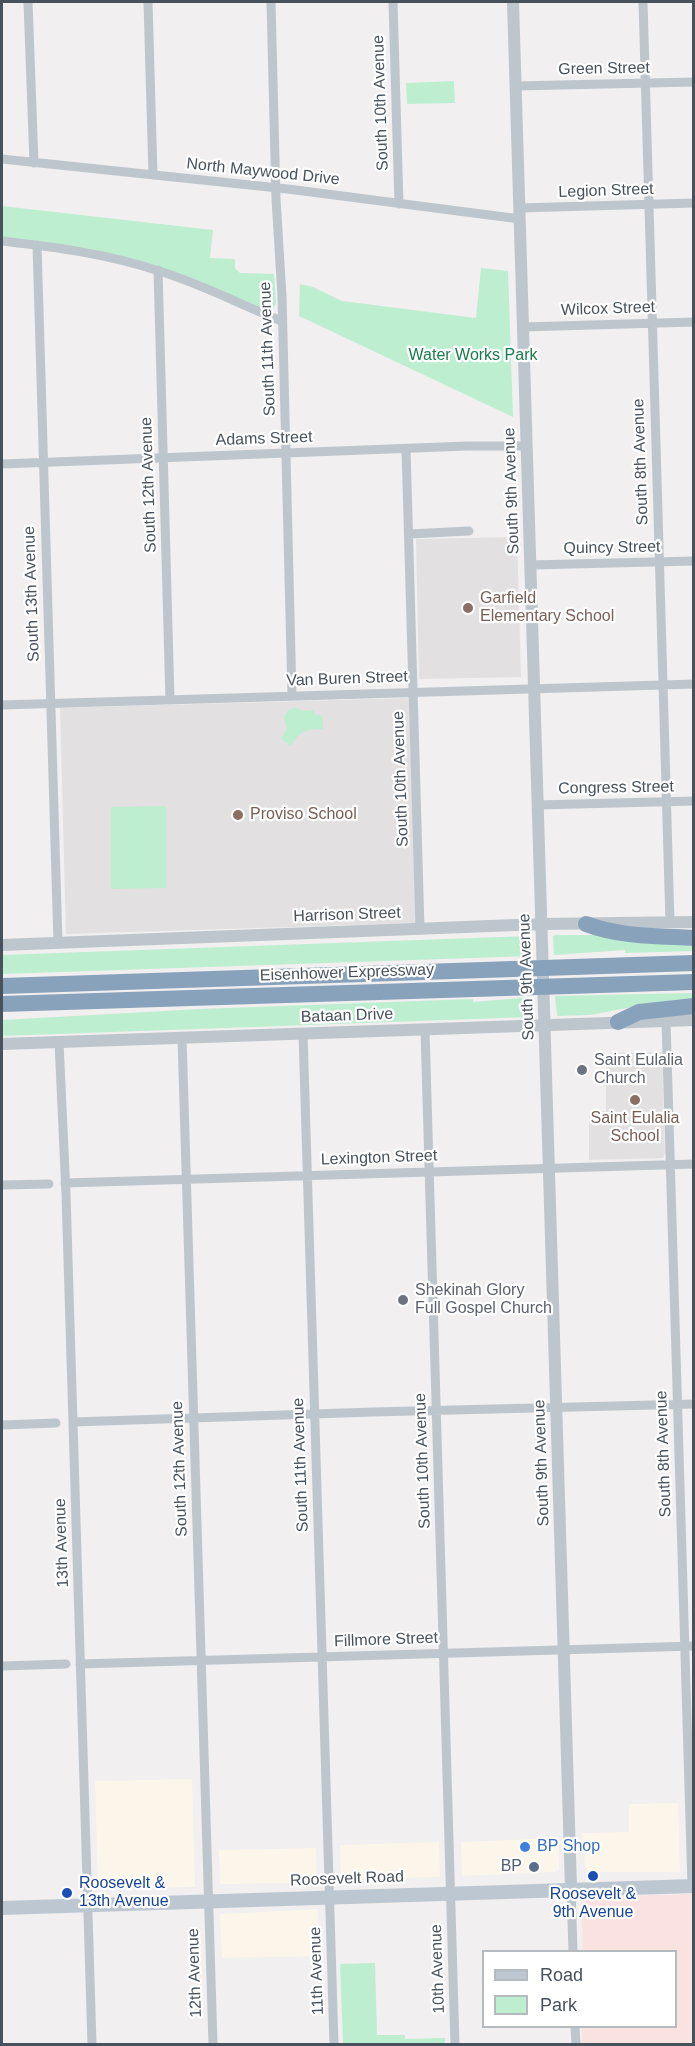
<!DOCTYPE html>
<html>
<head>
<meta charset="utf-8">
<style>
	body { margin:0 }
	#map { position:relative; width:695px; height:2046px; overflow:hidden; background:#f1efef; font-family:Arial,sans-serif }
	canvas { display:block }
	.frame { position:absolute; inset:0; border:3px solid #47525c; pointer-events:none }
	.legend { position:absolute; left:482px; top:1950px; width:195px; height:78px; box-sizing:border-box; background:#fff; border:2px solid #b5babe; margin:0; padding:8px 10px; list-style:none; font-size:18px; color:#47525c }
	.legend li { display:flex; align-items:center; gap:12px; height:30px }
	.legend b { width:30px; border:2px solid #b5babe }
</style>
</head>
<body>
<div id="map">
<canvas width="695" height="2046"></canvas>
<div class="frame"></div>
<ul class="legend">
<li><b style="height:8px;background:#bdc7d2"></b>Road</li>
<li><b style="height:16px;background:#beeed0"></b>Park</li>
</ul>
</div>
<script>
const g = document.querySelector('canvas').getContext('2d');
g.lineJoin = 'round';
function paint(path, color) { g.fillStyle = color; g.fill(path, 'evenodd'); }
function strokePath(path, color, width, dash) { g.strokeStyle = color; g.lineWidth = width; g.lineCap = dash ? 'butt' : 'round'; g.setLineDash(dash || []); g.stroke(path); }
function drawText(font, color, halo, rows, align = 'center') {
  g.font = font + ' Arial,sans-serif'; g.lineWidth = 4.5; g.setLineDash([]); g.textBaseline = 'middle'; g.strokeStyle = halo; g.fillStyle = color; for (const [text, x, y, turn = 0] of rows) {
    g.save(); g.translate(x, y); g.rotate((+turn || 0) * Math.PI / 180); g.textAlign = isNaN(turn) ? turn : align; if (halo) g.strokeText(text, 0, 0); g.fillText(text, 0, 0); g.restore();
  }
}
paint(new Path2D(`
	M192,1779L195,1887L98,1889L95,1781Z
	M678,1803L680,1872H594L585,1868L582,1833L629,1832V1804Z
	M559,1838V1869L555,1872L462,1876L461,1842Z
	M439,1842L440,1877L341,1880L340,1845Z
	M316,1848L317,1883L220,1884L219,1850Z
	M318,1909L319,1956L222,1958L220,1914Z`), '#fbf6e9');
paint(new Path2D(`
	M517,537L521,677L419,679L416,539Z
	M409,698L416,923L66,934L60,708Z
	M662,1052L665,1153L663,1158L589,1160V1112L606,1111V1055L608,1053Z`), '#e2e0e1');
paint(new Path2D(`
	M693,1894V2044H582V2027L676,2026V1952L583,1951L581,1903L590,1897Z`), '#fae2e0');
paint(new Path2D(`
	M454,81L455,103L407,104L406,83Z
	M2,206L213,230L210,258L235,259V268L240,273L274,274L276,303L273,309L266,310L193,279L2,237Z
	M481,268L508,271L513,417L299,316L300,284L313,287L342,301L476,318Z
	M294,708L307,711L313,710L316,715H322L323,729C305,729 300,731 291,746L281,738L287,729L284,717L288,710Z
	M166,806V888L111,889V807Z
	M556,935H596L693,942V951L625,953V950L554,955L553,936Z
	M530,936L531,956L2,974V955Z
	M693,993L694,1000L638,1006L590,1015L557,1016L555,996Z
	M533,997V1016L530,1017L2,1036V1020L200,1009L473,999V1002Z
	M375,1963L377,2035H405V2039L445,2038V2044H343L340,1964Z`), '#beeed0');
strokePath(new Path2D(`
	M28,2L34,163
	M148,2L153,175
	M271,2L276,199L282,296L292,696
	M393,2L399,204
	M643,2L670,922
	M516,86L694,82
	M2,159L288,189L520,219
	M520,208L694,203
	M2,241C55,247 108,254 159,271C202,284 241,305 282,321
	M37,245L58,943
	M158,270L170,700
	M523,327L694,322
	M406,449L420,929
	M2,464L467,446H527
	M409,534L469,531
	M531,565L694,561
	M2,705L694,684
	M538,805L694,801
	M666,1021L692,1886
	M425,1030L455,2044
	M303,1033L334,2044
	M182,1038L213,2044
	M59,1042L66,1194L92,2044
	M65,1183L694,1164
	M2,1185L49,1184
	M73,1422L373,1412L694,1404
	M2,1425L56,1423
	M80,1664L694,1646
	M2,1666L66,1664
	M571,1888L573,1952
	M575,2026L576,2044`), '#bdc6cd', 9);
strokePath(new Path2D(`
	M513,2L571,1888
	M2,945L542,924L694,922
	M2,1044L694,1020`), '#bdc6cd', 12);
strokePath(new Path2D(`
	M2,1908L694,1886`), '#bdc7d2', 14);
strokePath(new Path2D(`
	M586,924C620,937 658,936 694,938
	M2,986L694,963
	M2,1004L694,982
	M618,1022L639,1012L694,1006`), '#88a2bc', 16);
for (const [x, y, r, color] of [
	[468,608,6,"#8d6e63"],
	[238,815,6,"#8d6e63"],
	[582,1070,6,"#6b7280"],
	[635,1100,6,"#8d6e63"],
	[403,1300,6,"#6b7280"],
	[525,1847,6,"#3f7fe0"],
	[534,1867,6,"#5c6f8a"],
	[593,1876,6,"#1a4fb4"],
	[67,1893,6,"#1a4fb4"]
]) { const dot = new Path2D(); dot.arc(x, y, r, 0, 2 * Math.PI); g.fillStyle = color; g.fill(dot); strokePath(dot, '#fff', 2); }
drawText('16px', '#47525c', '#fff', [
	["Green Street",604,69,-1],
	["South 10th Avenue",381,103,-92],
	["North Maywood Drive",263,172,6],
	["Legion Street",606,191,-2],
	["Wilcox Street",608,309,-2],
	["South 11th Avenue",268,349,-92],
	["Adams Street",264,439,-2],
	["South 8th Avenue",641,462,-92],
	["South 12th Avenue",149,485,-92],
	["South 9th Avenue",512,491,-92],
	["Quincy Street",612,548,-1],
	["South 13th Avenue",32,594,-92],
	["Van Buren Street",347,679,-2],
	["South 10th Avenue",401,779,-92],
	["Congress Street",616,788,-1],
	["Harrison Street",347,915,-2],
	["Eisenhower Expressway",347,973,-2],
	["South 9th Avenue",527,977,-92],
	["Bataan Drive",347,1016,-2],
	["Lexington Street",379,1158,-2],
	["South 8th Avenue",664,1454,-92],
	["South 10th Avenue",423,1461,-92],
	["South 9th Avenue",542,1463,-92],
	["South 11th Avenue",301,1465,-92],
	["South 12th Avenue",180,1469,-92],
	["13th Avenue",62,1543,-92],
	["Fillmore Street",386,1640,-2],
	["Roosevelt Road",347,1879,-2],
	["10th Avenue",438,1969,-92],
	["11th Avenue",317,1971,-92],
	["12th Avenue",195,1973,-92]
]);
drawText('16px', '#197c49', '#fff', [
	["Water Works Park",473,356]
]);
drawText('16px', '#785e54', '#fff', [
	["Garfield",480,599],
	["Elementary School",480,617],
	["Proviso School",250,815],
	["Saint Eulalia",635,1119,"center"],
	["School",635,1137,"center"]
], 'left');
drawText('16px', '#5b616d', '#fff', [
	["Saint Eulalia",594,1061],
	["Church",594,1079],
	["Shekinah Glory",415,1291],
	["Full Gospel Church",415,1309]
], 'left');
drawText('16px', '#366cbe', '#fff', [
	["BP Shop",537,1847]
], 'left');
drawText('16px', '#4e5e75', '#fff', [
	["BP",522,1867]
], 'right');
drawText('16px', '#164399', '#fff', [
	["Roosevelt &",79,1884],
	["13th Avenue",79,1902],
	["Roosevelt &",593,1895,"center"],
	["9th Avenue",593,1913,"center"]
], 'left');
</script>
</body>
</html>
